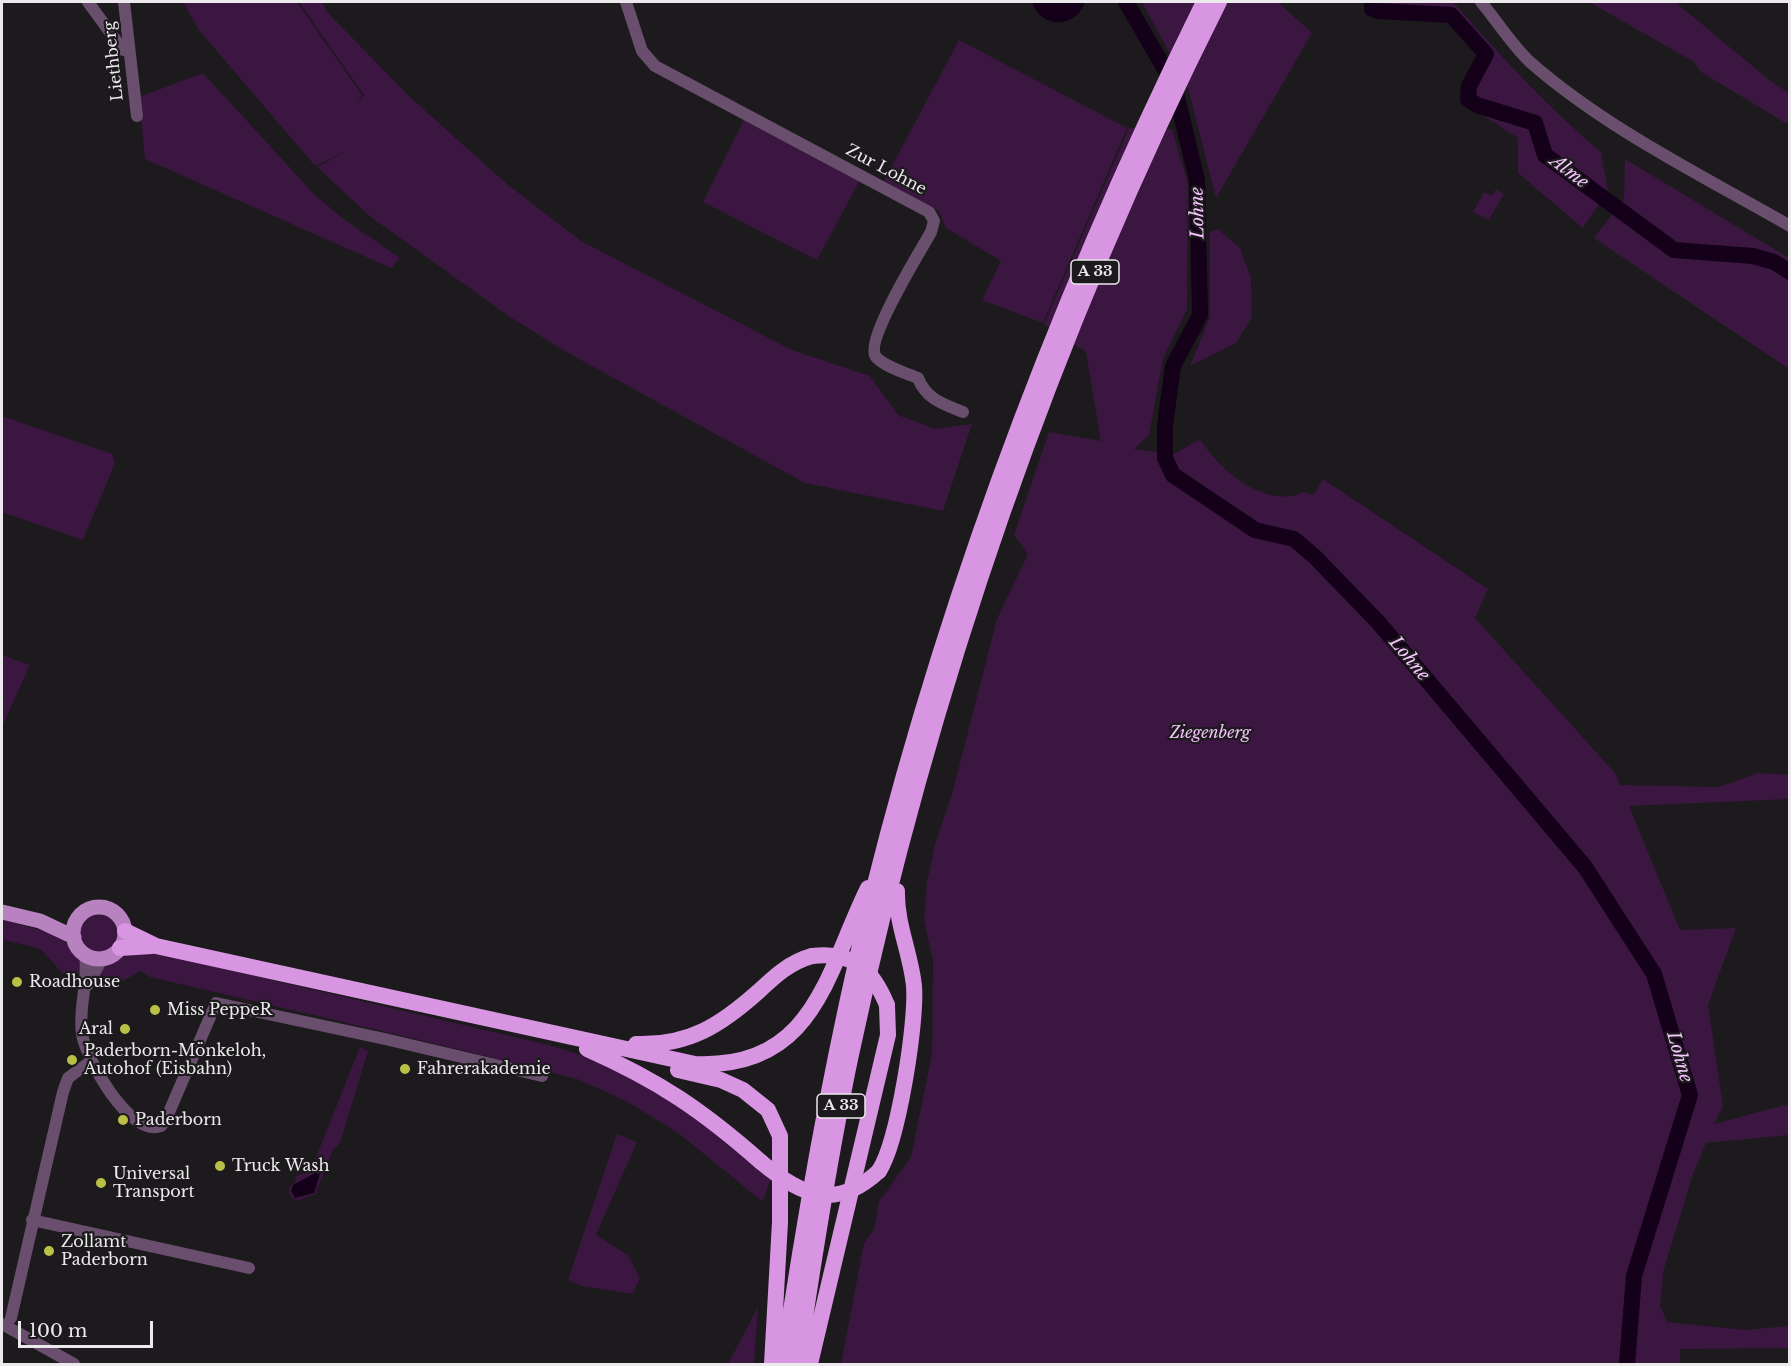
<!DOCTYPE html>
<html>
<head>
<meta charset="utf-8">
<style>
	body { margin:0 }
	#map { position:relative; width:1791px; height:1366px; overflow:hidden; background:#1c1a1c; font-family:"Libre Baskerville",serif }
	canvas { display:block }
	.frame { position:absolute; inset:0; border:3px solid #ebe9eb; pointer-events:none }
	.scale { position:absolute; left:18px; top:1321px; width:135px; height:27px; box-sizing:border-box; border:3px solid #ebe9eb; border-top:0; padding-left:8px; font-size:18px; line-height:21px; white-space:nowrap; color:#ebe9eb; -webkit-text-stroke:4px #1c1a1c; paint-order:stroke }
</style>
</head>
<body>
<div id="map">
<canvas width="1791" height="1366"></canvas>
<div class="frame"></div>
<div class="scale">100 m</div>
</div>
<script>
const g = document.querySelector('canvas').getContext('2d');
g.lineJoin = 'round';
function paint(path, color) { g.fillStyle = color; g.fill(path, 'evenodd'); }
function strokePath(path, color, width, dash) { g.strokeStyle = color; g.lineWidth = width; g.lineCap = dash ? 'butt' : 'round'; g.setLineDash(dash || []); g.stroke(path); }
function drawText(font, color, halo, rows, align = 'center') {
  g.font = font + ' "Libre Baskerville",serif'; g.lineWidth = 4.5; g.setLineDash([]); g.textBaseline = 'middle'; g.strokeStyle = halo; g.fillStyle = color; for (const [text, x, y, turn = 0] of rows) {
    g.save(); g.translate(x, y); g.rotate((+turn || 0) * Math.PI / 180); g.textAlign = isNaN(turn) ? turn : align; if (halo) g.strokeText(text, 0, 0); g.fillText(text, 0, 0); g.restore();
  }
}
paint(new Path2D(`
	M183,2H297L362,95L357,105L364,95L299,2H322L327,12L411,98L507,184L581,241L792,350L870,376L898,415L935,429L972,424L943,511L805,483L568,353L507,315L371,217L317,167L349,150L315,166L199,30Z
	M1142,2H1278L1312,33L1216,198L1188,88Z
	M1366,2H1453C1500,55 1547,107 1601,152L1608,190L1583,228L1518,173V138L1459,100L1480,54L1442,17L1373,13L1366,7Z
	M1589,2H1675L1772,82L1789,93V125L1701,72L1694,62Z
	M959,40L1127,128L1043,323L982,300L1001,261L946,228L939,211L884,181Z
	M203,73L314,194L341,217L400,258L391,268L145,159L139,97Z
	M744,120L860,180L817,260L703,202Z
	M1129,128L1172,129L1188,184L1187,309L1163,359L1149,435L1134,449L1174,454L1200,439C1219,470 1266,510 1304,492L1314,495L1323,479L1488,589L1475,618L1615,773L1620,785L1719,787L1758,773L1789,775V799L1629,806L1680,930L1736,928L1708,1005L1723,1106L1714,1124L1789,1104V1135L1706,1143L1693,1174L1663,1272L1660,1305L1667,1322L1745,1330L1789,1326V1348L1680,1349V1364H841L864,1243L874,1230L879,1202L911,1157L932,1054L933,961L924,920L927,883L935,844L952,794L997,619L1028,554L1014,535L1049,432L1101,441L1086,352L1044,324Z
	M1625,159L1789,258V369L1594,238L1624,199Z
	M1496,189L1504,194L1489,220L1473,212L1484,192L1492,196Z
	M1218,229L1240,248L1251,278L1252,317L1236,343L1190,366L1210,317V232Z
	M2,416L112,454L115,463L83,540L2,512Z
	M2,655L30,665L2,727Z
	M79 933a20 20 0 1 1 40 0a20 20 0 1 1-40 0Z
	M2,919L61,936L79,960L81,973H62L41,949L5,940L2,944Z
	M136,951L166,955L553,1046L612,1066L684,1106L770,1180L763,1202L677,1132L626,1101L577,1079L416,1039L150,977L141,971L117,984L98,976L104,967Z
	M360,1047L368,1051L340,1143L333,1150L315,1194L299,1200L293,1199L289,1193L290,1187L295,1183L296,1177L311,1170Z
	M617,1134L637,1142L596,1235L628,1255L640,1278L633,1294L582,1286L568,1280Z
	M758,1307L754,1364H728Z`), '#3b1641');
paint(new Path2D(`
	M1032,2H1085C1076,29 1041,29 1032,2Z
	M315,1173L320,1174L314,1193L295,1198L291,1191L293,1185Z`), '#150019');
strokePath(new Path2D(`
	M1126,2L1174,85L1197,180L1200,315L1173,366L1165,425V458L1173,475L1255,530L1294,539L1315,557L1378,622L1585,867L1654,974L1690,1095L1634,1276L1627,1364
	M1372,2V9L1378,11L1451,15L1486,54L1469,86L1468,99L1477,105L1535,123L1545,155L1674,250L1753,256L1774,262L1790,272`), '#150019', 16);
strokePath(new Path2D(`
	M88,2L123,50H129
	M124,2L137,116
	M626,2L642,51L655,66L929,212L934,221L931,232C920,252 864,341 876,357C885,367 906,373 918,378C926,399 943,404 963,412
	M1481,2C1497,21 1512,45 1530,62C1605,128 1703,176 1790,226
	M85,955C89,982 78,1008 82,1034C86,1059 130,1138 161,1126L166,1119L216,1003L385,1039L542,1076
	M88,985L102,959
	M32,1220L249,1268
	M11,1318L63,1092L68,1078L91,1061
	M2,1324L74,1364`), '#694f6d', 12);
strokePath(new Path2D(`
	M73 933a26 26 0 1 1 52 0a26 26 0 1 1-52 0Z
	M2,912L40,921L74,937`), '#b882c1', 15);
strokePath(new Path2D(`
	M125,931L156,946L695,1064C814,1069 826,974 868,888
	M120,948L152,946
	M636,1044C689,1046 721,1025 759,991C775,976 790,962 812,956
	M587,1049C659,1081 702,1110 761,1162
	M678,1070L721,1080L743,1090L768,1110L780,1136V1222L772,1364
	M879,1171C898,1142 917,1022 914,986C911,954 896,924 897,891
	M783,1364C803,1227 827,1090 858,954C935,624 1054,305 1204,2
	M798,1364C813,1262 829,1160 850,1059C928,693 1051,336 1219,2
	M810,1364L888,1035L887,1005`), '#d896e2', 16);
strokePath(new Path2D(`
	M812,956C853,951 872,969 887,1005
	M761,1162C801,1196 836,1211 879,1171`), '#d896e2', 16);
for (const [x, y, r, color] of [
	[17,982,6,"#bac045"],
	[155,1010,6,"#bac045"],
	[125,1029,6,"#bac045"],
	[72,1060,6,"#bac045"],
	[405,1069,6,"#bac045"],
	[123,1120,6,"#bac045"],
	[220,1166,6,"#bac045"],
	[101,1183,6,"#bac045"],
	[49,1251,6,"#bac045"]
]) { const dot = new Path2D(); dot.arc(x, y, r, 0, 2 * Math.PI); g.fillStyle = color; g.fill(dot); strokePath(dot, '#1c1a1c', 2); }
for (const [x, y, w] of [
	[1095,272,48],
	[841,1106,48]
]) { const box = new Path2D(); box.roundRect(x - w / 2, y - 12, w, 24, 4.5); g.fillStyle = '#1c1a1c'; g.fill(box); strokePath(box, '#ebe9eb', 1.5); }
drawText('bold 15px', '#ebe9eb', null, [
	["A 33",1095,272],
	["A 33",841,1106]
]);
drawText('16px', '#ebe9eb', '#1c1a1c', [
	["Liethberg",114,61,-96],
	["Zur Lohne",886,170,28]
]);
drawText('italic 16px', '#f1c0f9', '#1c1a1c', [
	["Ziegenberg",1210,733]
]);
drawText('16px', '#ebe9eb', '#1c1a1c', [
	["Roadhouse",29,982],
	["Miss PeppeR",167,1010],
	["Aral",113,1029,"right"],
	["Paderborn-Mönkeloh,",84,1051],
	["Autohof (Eisbahn)",84,1069],
	["Fahrerakademie",417,1069],
	["Paderborn",135,1120],
	["Truck Wash",232,1166],
	["Universal",113,1174],
	["Transport",113,1192],
	["Zollamt",61,1242],
	["Paderborn",61,1260]
], 'left');
drawText('italic 18px', '#f7c5ff', '#1c1a1c', [
	["Alme",1569,172,37],
	["Lohne",1198,213,-91],
	["Lohne",1409,659,50],
	["Lohne",1679,1057,74]
]);
</script>
</body>
</html>
